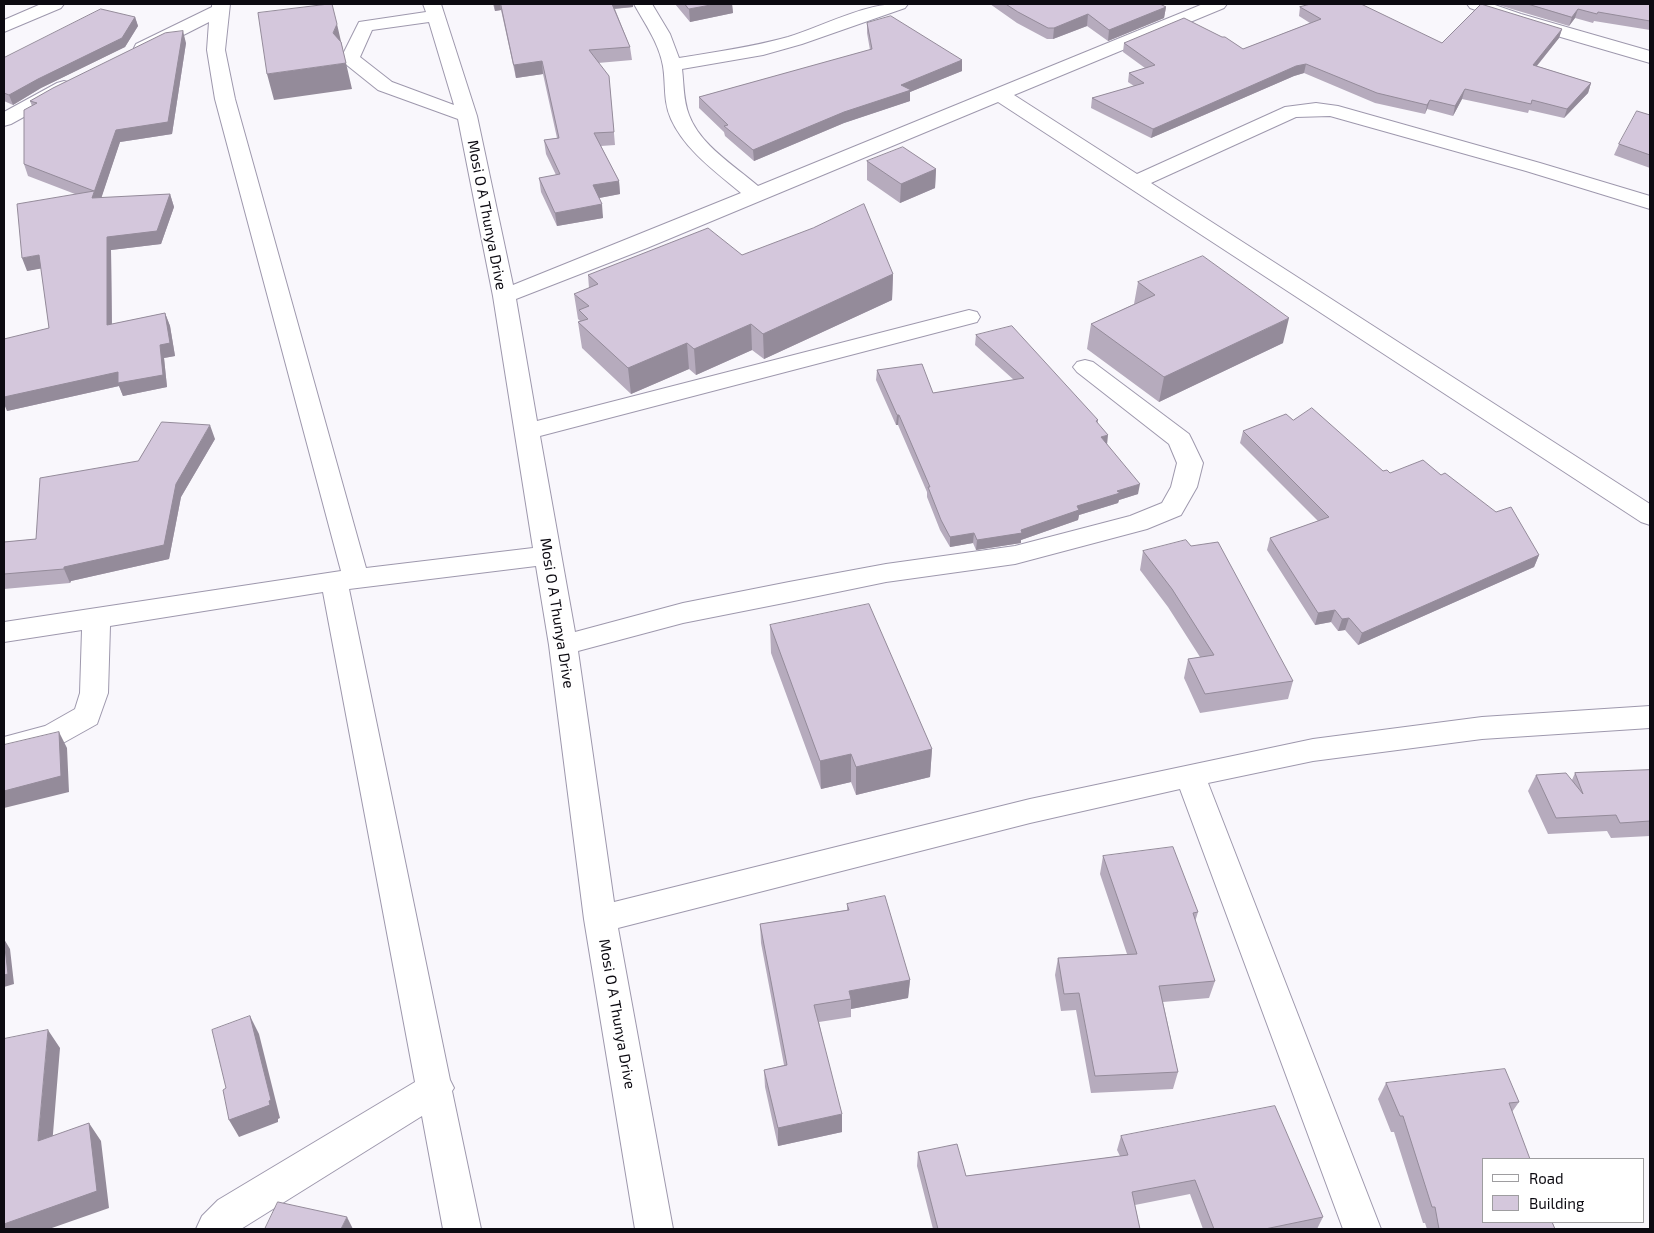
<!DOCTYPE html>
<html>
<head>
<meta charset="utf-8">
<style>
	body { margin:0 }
	#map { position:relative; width:1654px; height:1233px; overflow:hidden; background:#f9f7fc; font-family:"Exo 2",sans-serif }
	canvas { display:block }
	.frame { position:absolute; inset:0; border:5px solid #0c0a11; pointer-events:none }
	.legend { position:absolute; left:1482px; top:1158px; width:162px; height:65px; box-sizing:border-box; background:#fff; border:1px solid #9e9da0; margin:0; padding:6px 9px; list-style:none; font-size:15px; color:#0c0a11 }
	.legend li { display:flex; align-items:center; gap:10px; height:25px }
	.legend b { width:25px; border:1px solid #9e9da0 }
</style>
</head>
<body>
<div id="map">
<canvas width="1654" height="1233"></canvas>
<div class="frame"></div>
<ul class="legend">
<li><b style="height:6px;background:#fff"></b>Road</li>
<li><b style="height:14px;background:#d4c7dc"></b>Building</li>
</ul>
</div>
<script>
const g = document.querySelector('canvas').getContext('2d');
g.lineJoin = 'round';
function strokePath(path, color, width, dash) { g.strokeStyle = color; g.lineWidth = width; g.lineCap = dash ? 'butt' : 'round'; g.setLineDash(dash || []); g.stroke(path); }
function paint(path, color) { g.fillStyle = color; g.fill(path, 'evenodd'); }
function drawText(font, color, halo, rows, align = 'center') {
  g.font = font + ' "Exo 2",sans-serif'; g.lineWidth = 4; g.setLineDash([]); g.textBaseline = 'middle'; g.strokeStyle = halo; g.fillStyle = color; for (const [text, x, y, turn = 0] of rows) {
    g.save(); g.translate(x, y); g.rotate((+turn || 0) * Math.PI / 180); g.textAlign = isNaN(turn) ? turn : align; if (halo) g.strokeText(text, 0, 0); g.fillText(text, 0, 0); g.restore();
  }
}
const minor = new Path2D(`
	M41,4H64L61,8L4,32V20Z
	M212,4H230L225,50L235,99L366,568L533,548L493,296L458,119L378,90L343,62L341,58L359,22L426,12L423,4H441L477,116L513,285L741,193C716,172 685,150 671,119C663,102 666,84 663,66C659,43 645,24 634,4H652L670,34L679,58C716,52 752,47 788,37C827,25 867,1 908,4L905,8L802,44L763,55L682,69C684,84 683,100 689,115C700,145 735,166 758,186L1203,4H1227L1224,8L1014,95L1137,174L1285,107L1316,103L1338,106L1540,163L1650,196V209L1526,171L1330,116L1296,117L1151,183L1650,504V525L1641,522L998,102L647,248L516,299L537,421L969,310L977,312L980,317L977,322L540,436L575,632L683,603L789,582L886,564L1015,546L1130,516L1162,503L1171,487L1177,463L1169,444L1077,372L1073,367L1077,362L1085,360L1093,362L1189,434L1192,440L1203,463L1197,487L1181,515L1147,529L1015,564L886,582L789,602L683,623L578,651L614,902L1030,799L1313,739L1482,717L1650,706V728L1482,739L1313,761L1208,783L1381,1229H1343L1180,789L1030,823L618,928L673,1229H635L584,919L549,645L536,566L349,589L450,1080L454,1088L452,1091L481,1229H443L422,1116L241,1229H196L202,1216L218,1200L415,1082L323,592L110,626L108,693L97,724L63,743L4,759V737L45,726L75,709L80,693L82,630L4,642V622L341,571L215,99L207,50L209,22L150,52L143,54L136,52L134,48L136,44L212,7ZM429,22L454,105L392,82L360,57L372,30Z
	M1467,4H1492L1521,14L1650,51V63L1509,22L1470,8Z
	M64,81L71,83L74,87L71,91L11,124L4,126V112L57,83Z`);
strokePath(minor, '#9e98ad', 2);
paint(minor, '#fff');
paint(new Path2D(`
	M493,4H633V7L615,9L630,47L632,60L598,63L609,76L615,145L601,146L619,181L620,194L599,198L603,218L557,226L541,192L539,178L556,175L546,154L544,140L557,138L543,74L516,78L501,10L495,11Z
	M675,4H732L733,13L690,22Z
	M990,4H1160L1166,7L1164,18L1108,41L1087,26L1053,39H1047L1017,23Z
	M1495,4H1650V30L1594,21L1593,23L1575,18L1569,26Z
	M1300,7L1442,43L1562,29L1559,38L1537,66L1591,83L1588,93L1564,118L1529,110L1528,113L1462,99L1453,116L1427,109L1425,114L1375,103L1304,73L1294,76L1151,138L1091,108L1092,98L1134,86L1128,82L1129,73L1145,68L1123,52L1124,43L1243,49L1310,23L1299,16Z
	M135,17L138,26L125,47L41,88L13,105L4,101V58Z
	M867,23L962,60V71L910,92V101L844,123L754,161L725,136L724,132L699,108V97L870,50L867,33Z
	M186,43L172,134L120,142L101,198L170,194L174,207L161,244L111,250L112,324L165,313L170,326L175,356L164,358L167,387L123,396L119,386L7,411L49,328L41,268L27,271L75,194L28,176L24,164L32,106L30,101Z
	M1650,115V168L1614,155L1619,144Z
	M867,161L936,169L935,188L900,203L867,180Z
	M742,255L893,274L892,300L764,359L752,350L696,375L689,369L631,394L582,348L578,322L580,321L578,319L574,294L589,288L588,275Z
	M1138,282L1283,343L1159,402L1087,349L1091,324L1134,304Z
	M976,335L1098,420V423L1107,444L1138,494L1119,500L1118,503L1079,515L1078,520L1021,540V543L976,550L973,543L950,547L940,530L927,497V492L898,425H896L876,380L877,370L933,393L1014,380L975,345Z
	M1293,420L1383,471L1390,473L1441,475L1539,555L1534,567L1358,645L1345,630L1338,631L1331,622L1315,625L1267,550L1270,538L1318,521L1240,443L1243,431Z
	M215,439L181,497L169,559L71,581L70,583L4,589V542L36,539L138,461Z
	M1143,551L1293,681L1288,699L1200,713L1184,678L1188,659L1200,657L1168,607L1140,570Z
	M770,625L932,749L930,777L856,795L851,782L821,789L771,653Z
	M1650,770V836L1611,838L1607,831L1548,834L1528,791L1536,775L1572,780L1575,773Z
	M1103,856L1198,912L1195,922L1215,981L1209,998L1163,1002L1178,1072L1173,1089L1091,1093L1076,1010L1061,1011L1055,975L1058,958L1127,954L1100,874Z
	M847,904L910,980L908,998L851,1009V1017L819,1022L842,1132L778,1146L765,1087L764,1070L784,1065L761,943L760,924L847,910Z
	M1386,1083L1519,1102L1512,1112L1555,1229H1427L1425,1223H1423L1394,1132H1391L1378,1099Z
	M1121,1136L1323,1217L1317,1229H1203L1190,1194L1135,1205L1140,1229H933L917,1166L918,1152L966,1176L1120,1156L1117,1150Z`), '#b6abbd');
paint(new Path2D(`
	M494,4H500L501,10L495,11Z
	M610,4H633V7L611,9Z
	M716,4H732L733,13L690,22L689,9Z
	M1166,7L1164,18L1108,41L1109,30Z
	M1578,9L1575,18L1569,26L1572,17Z
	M1088,14L1087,26L1053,39L1054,28Z
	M135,17L138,26L125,47L41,88L13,105L9,95Z
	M337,24L343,50L333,33Z
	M1562,29L1559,38L1530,74L1533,65Z
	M183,31L186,43L172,134L120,142L97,211L92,198L116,130Z
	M962,60V71L910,92V101L844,123L754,161L753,150L901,85Z
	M542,61L543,74L516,78L514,65Z
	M346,63L352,89L274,100L267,74Z
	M1306,64L1304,73L1294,76L1151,138L1153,129L1296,66Z
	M1591,83L1588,93L1564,118L1567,109Z
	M1465,89L1462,99L1453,116L1455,106Z
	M1430,100L1427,109L1425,114L1427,105Z
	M936,169L935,188L900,203L901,184Z
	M619,181L620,194L594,199L593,185Z
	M170,194L174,207L161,244L111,250L112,338L107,325V237Z
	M602,204L603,218L557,226L555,213Z
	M39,255L44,268L27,271L22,258Z
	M893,274L892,300L764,359L763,334Z
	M165,313L170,326L175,356L164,358L167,387L123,396L119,386L7,411L4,404V397L160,345Z
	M1289,318L1283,343L1159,402L1164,377Z
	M751,324L752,350L696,375L694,349Z
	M687,343L689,369L631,394L628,368Z
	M897,415H899L898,425H896Z
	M210,425L215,439L181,497L169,559L71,581L70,583L64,569V567L176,484Z
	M1108,435L1107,445L1101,437Z
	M1140,484L1138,494L1119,500L1118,503L1079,515L1078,520L1021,540V543L976,550L977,540L1021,530L1077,506L1117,491Z
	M974,533L973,543L950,547V537Z
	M1539,555L1534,567L1358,645L1362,633Z
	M1335,610L1331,622L1315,625L1318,613Z
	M1349,618L1345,630L1338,631L1342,619Z
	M59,732L67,748L69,792L4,808V791Z
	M932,749L930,777L856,795V767Z
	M851,754V782L821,789L820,761Z
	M4,939L10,949L14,984L4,987Z
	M910,980L908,998L851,1009V999L849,991Z
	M250,1016L259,1034L280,1118L278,1119V1122L239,1137L229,1120Z
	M48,1030L60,1048L51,1158L38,1141Z
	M842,1114V1132L778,1146V1128Z
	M89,1123L101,1141L109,1208L49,1229H6L4,1227V1224Z
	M347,1217L353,1229H341Z`), '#948b9a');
const building = new Path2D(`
	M329,4H332L337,24L333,33L341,42L346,63L267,74L258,13Z
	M501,4H612L630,47L589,50L609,76L614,132L594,133L619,181L593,185L602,204L555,213L539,178L560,174L544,140L559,138L542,61L514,65Z
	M685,4H716L689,9Z
	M1006,4H1160L1166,7L1109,30L1088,14L1054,28H1048L1018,12Z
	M1311,4H1361L1442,43L1481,4L1562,29L1533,65L1591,83L1567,109L1532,100L1531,104L1465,89L1455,106L1430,100L1427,105L1377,93L1306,64L1296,66L1153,129L1092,98L1144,83L1129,73L1155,65L1124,43L1184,18L1222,37H1225L1243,49L1321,19L1300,7Z
	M1528,4H1650V21L1598,12L1597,14L1578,9L1572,17Z
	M101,9L135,17L122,38L38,79L9,95L4,93V58Z
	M891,16L962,60L901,85L911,90L844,112L753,150L724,126L728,125L699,97L872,49L867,23Z
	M183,31L168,122L116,130L92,198L170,194L157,231L107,237V325L165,313L170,343L160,345L163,375L118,383V372L4,397V339L49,328L39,255L22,258L17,204L94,191L24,164V110L37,103L30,101L53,88L165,33Z
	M1637,111L1650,115V155L1619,144Z
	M903,147L936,169L901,184L867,161Z
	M864,204L893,274L763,334L751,324L694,349L687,343L628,368L578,322L588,319L579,310L589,306L574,294L598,284L588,275L708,228L742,255L813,228Z
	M1203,256L1289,318L1164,377L1091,324L1155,295L1138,282Z
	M1012,326L1098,420L1096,421L1108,435L1101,437L1140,484L1117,491L1120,493L1077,506L1079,510L1021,530L1022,533L977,540L974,533L950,537L941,520L928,487H930L899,415H897L877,370L922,364L933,393L1024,378L976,335Z
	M1312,408L1383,471L1387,470L1390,473L1423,460L1441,475L1445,473L1496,512L1511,507L1539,555L1362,633L1349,618L1342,619L1335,610L1318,613L1270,538L1329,517L1243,431L1286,414L1293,420Z
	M162,422L210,425L176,484L164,545L64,567V569L4,574V542L36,539L40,478L138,461Z
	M1186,540L1191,546L1218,542L1293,681L1205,694L1188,659L1214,655L1172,589L1143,551Z
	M869,604L932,749L856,767L851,754L820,761L770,625Z
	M59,732L61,776L4,791V745Z
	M1650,770V821L1620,823L1616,815L1556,818L1536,775L1566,773L1583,794L1575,773Z
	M1173,847L1198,912L1193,913L1215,981L1159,986L1178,1072L1095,1076L1079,993L1064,994L1058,958L1137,954L1103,856Z
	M885,896L910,980L849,991L851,999L814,1005L842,1114L778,1128L764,1070L787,1065L760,924L849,910L847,904Z
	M4,939L8,974L4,975Z
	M250,1016L271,1100L269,1101L270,1105L229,1120L223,1090L226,1088L212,1030Z
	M48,1030L38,1141L89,1123L97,1191L4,1224V1039Z
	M1505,1069L1519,1102L1509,1103L1530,1159H1483V1222H1552L1555,1229H1439L1435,1207H1432L1403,1116H1400L1386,1083Z
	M1275,1106L1323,1217L1265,1229H1214L1195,1180L1132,1192L1140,1229H938L918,1152L957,1144L966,1176L1128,1155L1121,1136Z
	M278,1202L347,1217L341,1229H265Z`);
paint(building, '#d4c7dc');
strokePath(building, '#948b9a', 1);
drawText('15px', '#0c0a11', '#fff', [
	["Mosi O A Thunya Drive",487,215,79],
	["Mosi O A Thunya Drive",557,613,81],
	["Mosi O A Thunya Drive",617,1014,80]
]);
</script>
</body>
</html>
